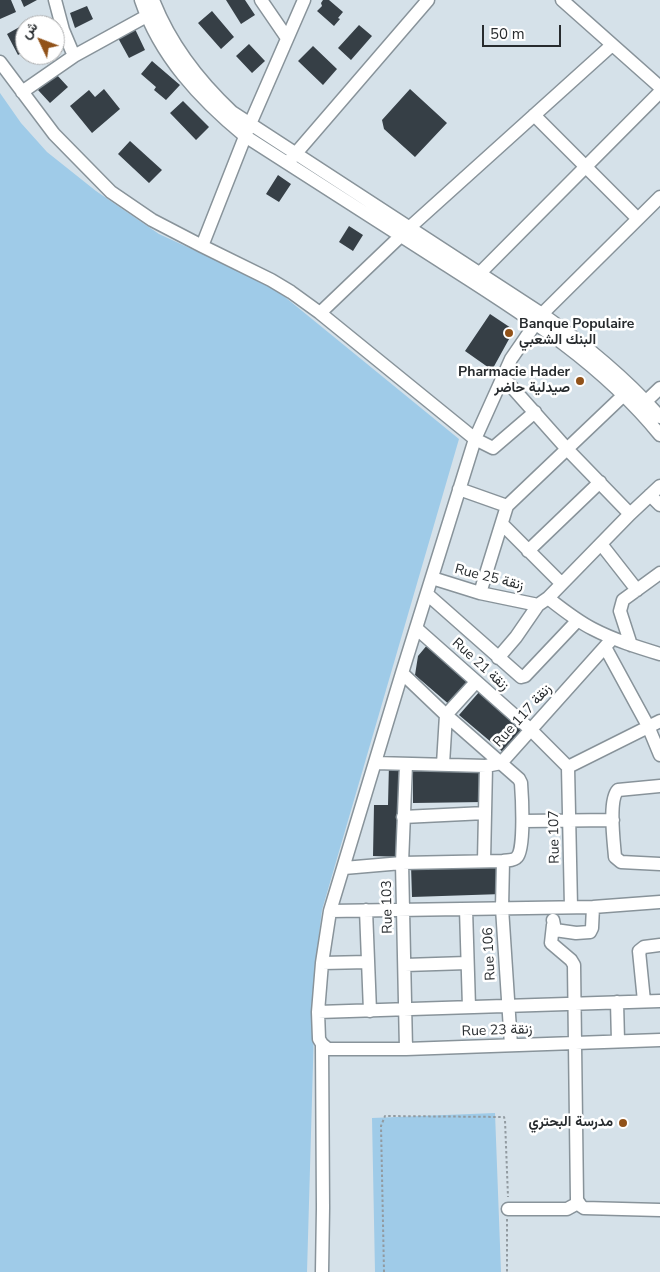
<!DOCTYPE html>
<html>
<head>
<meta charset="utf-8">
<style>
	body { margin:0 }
	#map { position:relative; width:660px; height:1272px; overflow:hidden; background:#d5e1e9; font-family:"Nunito Sans",Vazirmatn,sans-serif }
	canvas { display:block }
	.north { position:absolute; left:15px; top:15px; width:50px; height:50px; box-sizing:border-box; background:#fff; border:1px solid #a9aaab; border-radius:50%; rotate:313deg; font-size:14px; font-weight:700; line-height:20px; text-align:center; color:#272b2e }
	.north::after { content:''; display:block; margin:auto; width:18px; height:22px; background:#915219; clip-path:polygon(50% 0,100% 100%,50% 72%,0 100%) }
	.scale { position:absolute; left:482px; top:25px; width:79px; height:22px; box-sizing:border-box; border:2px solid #272b2e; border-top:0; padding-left:6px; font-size:15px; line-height:18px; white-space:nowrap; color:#272b2e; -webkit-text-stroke:4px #fff; paint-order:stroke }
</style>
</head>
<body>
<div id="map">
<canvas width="660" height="1272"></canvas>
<div class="north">ش</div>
<div class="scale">50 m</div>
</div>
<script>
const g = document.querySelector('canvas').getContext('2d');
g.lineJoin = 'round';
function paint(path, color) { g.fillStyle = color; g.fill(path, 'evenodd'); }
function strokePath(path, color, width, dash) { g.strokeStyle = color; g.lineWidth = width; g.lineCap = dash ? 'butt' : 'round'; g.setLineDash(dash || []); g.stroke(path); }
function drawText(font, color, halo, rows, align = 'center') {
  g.font = font + ' "Nunito Sans",Vazirmatn,sans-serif'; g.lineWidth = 5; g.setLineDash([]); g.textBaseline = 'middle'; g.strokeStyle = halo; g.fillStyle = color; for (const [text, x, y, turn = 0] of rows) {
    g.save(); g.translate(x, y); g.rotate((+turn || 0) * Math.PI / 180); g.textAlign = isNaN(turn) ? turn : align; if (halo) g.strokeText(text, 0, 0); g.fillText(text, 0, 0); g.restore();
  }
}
paint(new Path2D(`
	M0,93L21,123L47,152L96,191L159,234L257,279L285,297L459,439L322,910L316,960L307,1272H0Z
	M495,1113L501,1272H375L372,1118Z`), '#9fcbe8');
paint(new Path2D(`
	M0,0H11L16,12L0,19Z
	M21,0H37L24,7Z
	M226,0H245L255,15L241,24Z
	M323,0H329L343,12L338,18L340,19L334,26L317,11L322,6L321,3Z
	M87,6L93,19L75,28L70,13Z
	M212,11L234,37L221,49L198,23Z
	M39,16L43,25H25V51L18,55L7,34Z
	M359,25L372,36L351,60L338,48Z
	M135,29L145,50L129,58L118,38Z
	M249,44L265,61L252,73L236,56Z
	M313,46L337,69L323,85L298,61Z
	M152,61L180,85L166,100L154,90L156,87L141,74Z
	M56,74L68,87L50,103L38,90Z
	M104,89L120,109L92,133L70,106L89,90L95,97Z
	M410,89L447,123L415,157L384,129L382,120Z
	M183,101L209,127L196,140L170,113Z
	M130,141L162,170L149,183L118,154Z
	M278,175L291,184L279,202L266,194Z
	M349,226L363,235L353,251L339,242Z
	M490,314L514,330L492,370L465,351Z
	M428,644L472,682L451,706L415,675L418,656Z
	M480,691L524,729L504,753L459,715Z
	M389,764L403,765L401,857L373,856L374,805H388Z
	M413,771H484V802L413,803Z
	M501,863L502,894L412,897L411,865Z`), '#363f46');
const minor = new Path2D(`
	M55,0L63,30L74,56
	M141,0C160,56 200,99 245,136C310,178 375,220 440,261C520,312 600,361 660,435
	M153,0C170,44 198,80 232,112L542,314C584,344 626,378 660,417
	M261,0L287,38
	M562,0L660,87
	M0,62L54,134L111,192L152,220L202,246L271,280L291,292L320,313L475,439L493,448L535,412
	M22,92L74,56L154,12
	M534,115L637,218
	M291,159L428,0
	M660,197L542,314L511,359L475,439L402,673L330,911L322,963L318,1012L319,1039L322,1044L328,1049H406L660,1040
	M202,246L250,124L304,0
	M475,278L660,92
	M320,313L409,228L612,45
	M502,376L567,449L630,514
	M640,407L660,388
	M459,489L507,506L630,389
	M650,495L660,505
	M502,524L561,583
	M601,544L637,590
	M528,551L600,482
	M432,578L480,593L538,605
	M480,593L507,506
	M427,594L521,677L525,676L578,620
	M548,598C562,609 577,621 593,629C614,640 637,647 660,654
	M416,628L531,730L568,767
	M631,645L620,611L623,600L660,573
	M605,647L648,726L660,755
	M498,658L516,637L538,605L548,598L630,514L660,486
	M375,763L486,766L501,763L612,639
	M406,764L402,863L406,1049
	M443,764L446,715L476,682
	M568,767L571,907
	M568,767L660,721
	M660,786L618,790C608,800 614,843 615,857L621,862L660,864
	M403,817L485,813
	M523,821L613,820
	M484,861L486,766
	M503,861L502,908L511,1045
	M344,868L402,863L503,861C507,860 514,861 517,857C525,849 522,796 521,783L519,779L446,715L402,673
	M466,909L469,1007
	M366,910L370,1011
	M330,911L593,907L660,902
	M553,920L555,930L576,933L590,932L592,928L593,907
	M553,925L551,943L571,960L574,965L577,1200L581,1206L584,1208L660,1210
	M322,963L368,962
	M405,965L467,963
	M644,1001L639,951L644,947L660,945
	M617,1002L618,1041
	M318,1012L660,1001
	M322,1044L323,1208L322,1272
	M508,1209H567L578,1203`);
strokePath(minor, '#88939a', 15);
strokePath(new Path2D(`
	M507,1219V1272
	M384,1272L381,1126L385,1116L504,1117L505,1120L508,1197`), '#919aa0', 2, [2.5, 2.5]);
strokePath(minor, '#fff', 12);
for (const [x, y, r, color] of [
	[509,333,5,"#915219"],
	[580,381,5,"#915219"],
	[623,1123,5,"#915219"]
]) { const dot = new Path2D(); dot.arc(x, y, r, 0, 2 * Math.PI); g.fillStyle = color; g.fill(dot); strokePath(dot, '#fff', 2); }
drawText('bold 14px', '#272b2e', '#fff', [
	["Banque Populaire",519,325,"left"],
	["البنك الشعبي",519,341,"left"],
	["Pharmacie Hader",570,373],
	["صيدلية حاضر",570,389],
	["مدرسة البحتري",613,1123]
], 'right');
drawText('14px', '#272b2e', '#fff', [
	["Rue 25 زنقة",489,578,14],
	["Rue 21 زنقة",480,665,42],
	["Rue 117 زنقة",523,716,-48],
	["Rue 107",555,837,-91],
	["Rue 103",388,907,-91],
	["Rue 106",490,954,-93],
	["Rue 23 زنقة",497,1031,-2]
]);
</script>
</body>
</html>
